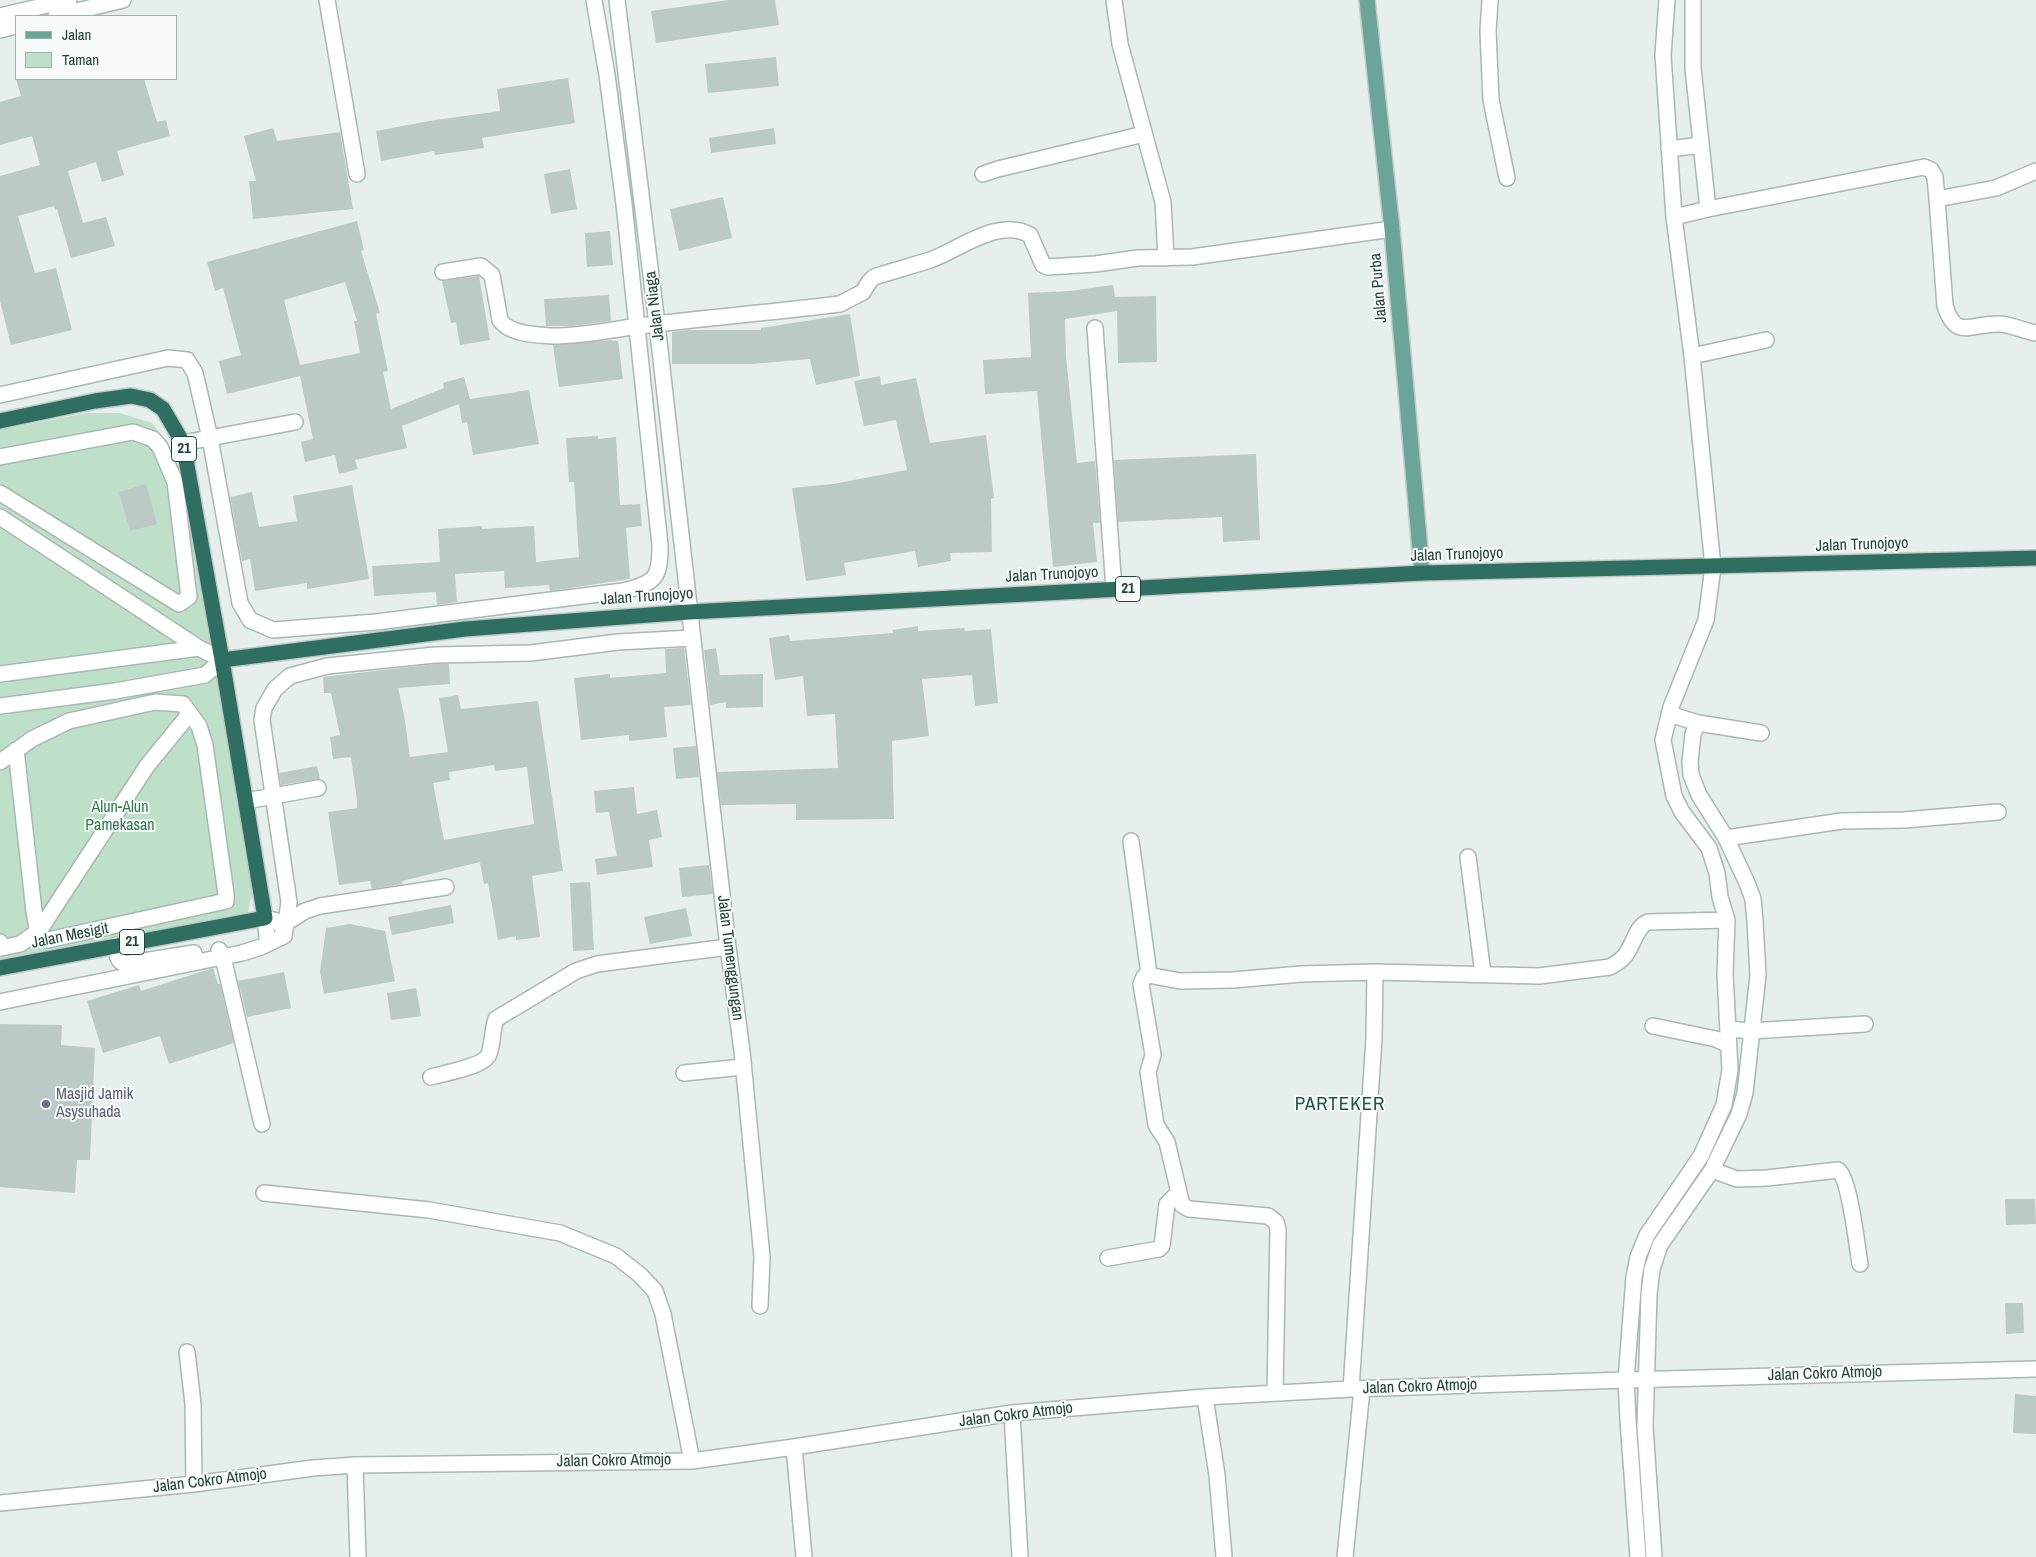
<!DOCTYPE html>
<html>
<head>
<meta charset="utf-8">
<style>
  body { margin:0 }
  #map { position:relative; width:2036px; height:1557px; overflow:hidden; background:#e6efeb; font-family:"Archivo Narrow",sans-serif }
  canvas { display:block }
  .legend { position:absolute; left:15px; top:15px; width:162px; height:65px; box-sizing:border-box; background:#f7fbf9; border:1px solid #a3b1ad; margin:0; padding:6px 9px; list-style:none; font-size:15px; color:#24423a }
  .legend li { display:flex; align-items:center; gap:10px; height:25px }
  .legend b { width:25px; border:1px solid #a3b1ad }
</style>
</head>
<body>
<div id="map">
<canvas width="2036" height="1557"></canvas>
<ul class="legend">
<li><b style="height:6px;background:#6aa596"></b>Jalan</li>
<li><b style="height:14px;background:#bfe0c8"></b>Taman</li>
</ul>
</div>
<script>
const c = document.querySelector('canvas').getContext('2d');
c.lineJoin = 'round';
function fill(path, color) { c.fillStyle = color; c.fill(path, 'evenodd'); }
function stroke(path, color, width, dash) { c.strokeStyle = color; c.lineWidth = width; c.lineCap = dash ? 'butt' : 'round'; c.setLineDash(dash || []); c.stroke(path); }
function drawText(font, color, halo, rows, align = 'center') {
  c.font = font + ' "Archivo Narrow",sans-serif'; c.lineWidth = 4; c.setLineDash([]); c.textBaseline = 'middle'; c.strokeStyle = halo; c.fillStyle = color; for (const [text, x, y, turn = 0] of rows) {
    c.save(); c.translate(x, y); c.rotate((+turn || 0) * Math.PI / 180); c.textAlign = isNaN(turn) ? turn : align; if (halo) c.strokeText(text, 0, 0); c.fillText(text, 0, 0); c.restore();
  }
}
const green = new Path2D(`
  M87 413H120L152 423 164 439 181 472 215 659 253 889 247 916 0 960V430Z`);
const building = new Path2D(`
  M729 0H775L779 25 656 43 651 11Z
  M776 57 779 86 708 93 705 64Z
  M568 78 575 123 482 138 484 148 435 155 434 151 381 161 376 131 429 121 500 111 497 89Z
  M16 79H144L157 122 166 120 170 136 117 151 124 175 102 182 96 162 68 171 83 223 106 217 115 246 71 258 57 209 55 210 54 206 18 216 35 273 56 268 72 330 11 345 0 301V176L40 165 32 136 0 145V102L21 96Z
  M273 128 277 141 340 132 353 209 253 219 249 181H256L244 136Z
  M774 128 776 144 711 153 709 138Z
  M570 169 577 209 551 214 544 174Z
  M723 197 732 238 679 251 670 209Z
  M357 221 364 250 361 251 380 313 376 314 388 371 383 372 391 409 444 388 443 383 464 377 470 399 529 390 539 444 473 455 467 422 462 423 459 404 402 426 407 448 355 460 358 469 339 474 335 455 305 462 301 442 313 439 300 376 227 394 219 361 241 355 223 288 215 291 207 262ZM345 282 357 321H354L360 353 300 365 284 300Z
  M610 231 613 265 587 267 585 233Z
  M479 276 490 340 460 345 456 322 451 323 442 281Z
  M1113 285 1115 297 1156 296 1157 362 1118 363 1117 311 1065 319 1066 357 1077 463 1095 461 1100 523H1093L1097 562 1053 567 1037 391 985 394 983 360 1031 357 1028 293 1070 291Z
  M609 295 611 321 573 326H546L544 299Z
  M850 314 860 376 816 385 810 359 752 364H672V332L688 330H761V328Z
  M612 340V341H618L623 379 559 387 553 345Z
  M880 376 881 385 916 378 930 443 986 435 994 498 991 499 992 552 950 553 951 561 918 567 915 551 844 563 846 575 806 581 792 488 833 484 907 470 896 420 864 426 854 381Z
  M598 436V439L616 437 620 505 640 504 642 526 626 528 630 579 550 591 549 585 505 588 504 571 455 574 457 602 437 605 436 592 374 596 372 566 440 562 438 529 482 526V529L534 526 536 562 579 557 574 482H569L566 438Z
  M1256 454 1260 540 1223 542 1222 517 1118 522 1114 460Z
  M146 484 157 524 130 531 119 492Z
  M352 485 369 579 307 589V583L255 591 250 559 242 561 230 497 252 492 259 527 297 521 293 496Z
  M918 626V631L964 628 965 631 991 629 998 703 975 706 972 675 922 679 929 736 892 741 894 819 796 820V804L721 805 717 772 838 768 835 714 807 716 803 676 775 680 769 638 789 635 790 641 893 633V630Z
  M684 648 691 705 664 707 667 737 629 741V735L581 740 574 678 610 674V678L666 673 665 649Z
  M716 648 720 675 763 674V707L726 708V702L710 705 704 650Z
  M436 664H449L450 684 398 688 404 715 410 757 448 752 439 698 458 695 461 709 538 701 563 871 532 876 540 937 516 940V936L498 940 488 883 484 884 480 862 402 881V884L372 889 370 881 339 885 328 812 357 808V801L351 757 333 759 330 737 340 735 331 693H324L323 677ZM494 765 495 771 527 767 534 824 444 840 433 783 450 780 449 772Z
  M696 746 699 777 676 779 673 748Z
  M317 766 320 779 281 785 279 773Z
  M634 787 637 814 657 810 662 837 649 840 653 867 597 875 595 859 617 856 609 812 596 813 594 791Z
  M709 865 713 894 682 897 679 868Z
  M590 882 594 950 573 951 570 883Z
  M451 905 454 923 392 935 388 917Z
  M686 908 692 936 650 944 644 917Z
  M350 924 385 931 395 981 324 994 320 972 326 928Z
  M213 968 218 984H220L234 1043 169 1064 160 1036 103 1053 87 1001 139 985 141 991Z
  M284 972 291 1008 247 1017 238 981Z
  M416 988 421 1016 391 1020 387 993Z
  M0 1024 62 1025 61 1045 95 1048 90 1160H77L75 1193 0 1187Z
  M2005 1199H2035L2036 1224 2006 1225Z
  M2005 1303H2023L2024 1333 2006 1334Z
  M2015 1394 2036 1396V1434L2013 1433Z`);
const minor = new Path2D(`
  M327 0 357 174
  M617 0 657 324 728 947 742 1051 762 1257 760 1306
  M1114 0 1120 44 1163 202 1166 258
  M1490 0 1488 31 1491 100 1507 178
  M0 16 69 0
  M56 16 123 0
  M0 30 16 26
  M1669 149 1701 145
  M983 174 998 169 1144 134
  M1937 199 1945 306C1956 340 1970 324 1998 324 2011 324 2023 331 2036 333
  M1708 209 1924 167 1931 170 1935 177 1937 199 1996 188 2036 171
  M1674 217 1708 209 1693 68V0
  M443 272 481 266 492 275 500 320C509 334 536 335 552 336 582 336 610 330 639 326 706 318 773 312 840 304L863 292 869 282 874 277C893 271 911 266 930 260 959 250 998 217 1030 235L1043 265 1048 267 1095 264 1138 258 1192 257 1392 229
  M1095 328 1114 589
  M1692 356 1766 340
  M0 395 168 358 187 360 195 373 210 438 240 603 250 620 273 630 376 622 623 591C656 583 660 578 660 545L624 204 607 75 594 0
  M183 443 295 422
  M0 457 133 432 153 439 160 447 175 482 189 597 179 604 0 493
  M0 517 199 648
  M0 674 199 648 222 660 205 675 115 691 0 706
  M1669 714 1698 723
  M0 762 32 739 69 721 155 702 183 704 199 726 205 745 226 894V901L48 940 42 937 37 928 34 911 16 750
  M246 801 318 788
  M1726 838 1842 821 1904 820 1998 812
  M1131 841 1148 967V975
  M1468 857 1483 974
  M281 926 305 911 320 906 446 887
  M267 937 265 918 285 923
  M0 942 1 948 20 944 39 931 147 766 190 713
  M116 945C117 953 116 961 125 964L194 953
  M219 950 223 957 262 1124
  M0 1002 242 953 261 947 284 936 289 902 262 720 264 708 275 689 290 676 327 666 435 655 531 653 618 642 692 638
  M1653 1026 1716 1039 1728 1045
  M1728 1029 1751 1031 1865 1024
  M684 1073 743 1067
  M431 1077C444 1073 484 1067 489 1054 493 1043 492 1030 496 1019L576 971 597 964 728 947
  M1712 1170 1737 1179 1767 1178 1838 1170C1850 1179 1857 1247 1860 1264
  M264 1193 429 1210 560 1233 616 1256 640 1275 655 1291 663 1314 692 1461
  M1108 1258 1159 1249 1162 1246 1167 1204 1178 1193
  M187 1352 193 1404 194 1484
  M1351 1389 1374 1038 1375 972
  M1275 1393 1278 1229 1276 1222 1268 1216 1189 1209 1182 1205 1167 1142 1156 1125 1148 1072 1153 1055 1141 984 1144 977 1148 975 1180 981 1233 980 1301 974 1375 972 1539 976 1610 967C1617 963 1624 959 1628 951 1634 942 1637 926 1648 922L1727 920
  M1205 1397 1217 1475 1224 1557
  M1012 1413 1020 1557
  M794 1447 804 1557
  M355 1465 358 1557
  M0 1503 194 1484 313 1468 355 1465 692 1461 794 1447 1012 1413 1205 1397 1351 1389 1626 1380 2036 1369
  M1345 1557 1362 1389
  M1638 1557 1628 1420 1626 1380 1634 1277 1638 1257 1647 1235 1701 1156 1724 1105 1730 1070 1725 974 1727 920 1720 897 1717 873 1709 848 1682 812 1674 796 1663 740 1671 707 1706 620 1713 567 1692 356 1674 217 1663 55 1667 0
  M1654 1557 1645 1427 1649 1294 1652 1269 1660 1245 1712 1170 1739 1114 1745 1093 1758 975 1755 921 1753 899 1747 883 1726 838 1699 795 1691 775 1690 762 1693 734 1698 723 1761 733`);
const major = new Path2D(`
  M1367 0 1392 229 1422 573`);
const highway = new Path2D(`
  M0 421 95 401 131 396 150 400 163 409 183 443 222 660 265 918 0 968
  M222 660 465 629 689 612 1422 573 2036 558`);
const markers = [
  [46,1104,5,"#6b7280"]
];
const shields = [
  [184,449,25],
  [1128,589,25],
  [132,942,25]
];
const shieldNames = [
  ["21",184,449],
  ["21",1128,589],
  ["21",132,942]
];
const streetNames = [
  ["Jalan Purba",1379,288,-95],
  ["Jalan Niaga",655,306,-97],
  ["Jalan Trunojoyo",1862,545,-2],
  ["Jalan Trunojoyo",1457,555,-2],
  ["Jalan Trunojoyo",1052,575,-3],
  ["Jalan Trunojoyo",647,597,-4],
  ["Jalan Mesigit",70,936,-11],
  ["Jalan Tumenggungan",730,958,83],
  ["Jalan Cokro Atmojo",1825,1374,-2],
  ["Jalan Cokro Atmojo",1420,1387,-2],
  ["Jalan Cokro Atmojo",1016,1415,-7],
  ["Jalan Cokro Atmojo",614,1461,-1],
  ["Jalan Cokro Atmojo",210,1481,-7]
];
const parkNames = [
  ["Alun-Alun",120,808],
  ["Pamekasan",120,826]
];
const worshipNames = [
  ["Masjid Jamik",56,1095],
  ["Asysuhada",56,1113]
];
const quarterNames = [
  ["PARTEKER",1340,1105]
];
fill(green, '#bfe0c8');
fill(building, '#bbcac4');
stroke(minor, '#a8b8b2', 18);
stroke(major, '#c2cac8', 18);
stroke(highway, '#c2cac8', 18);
stroke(minor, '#fff', 15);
stroke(major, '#6aa596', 15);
stroke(highway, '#2f6f62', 15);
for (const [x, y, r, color] of markers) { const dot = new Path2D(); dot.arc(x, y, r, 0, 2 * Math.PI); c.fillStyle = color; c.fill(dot); stroke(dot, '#f7fbf9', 2); }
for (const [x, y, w] of shields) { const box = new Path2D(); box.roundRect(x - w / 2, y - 12.5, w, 25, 4); c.fillStyle = '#f7fbf9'; c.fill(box); stroke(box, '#24423a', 1); }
drawText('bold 15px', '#24423a', null, shieldNames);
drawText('16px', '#24423a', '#f7fbf9', streetNames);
drawText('16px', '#2d7a4b', '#f7fbf9', parkNames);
drawText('16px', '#5b616d', '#f7fbf9', worshipNames, 'left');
c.letterSpacing = '1px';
drawText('19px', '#1f5548', '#f7fbf9', quarterNames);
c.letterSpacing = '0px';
</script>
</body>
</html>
